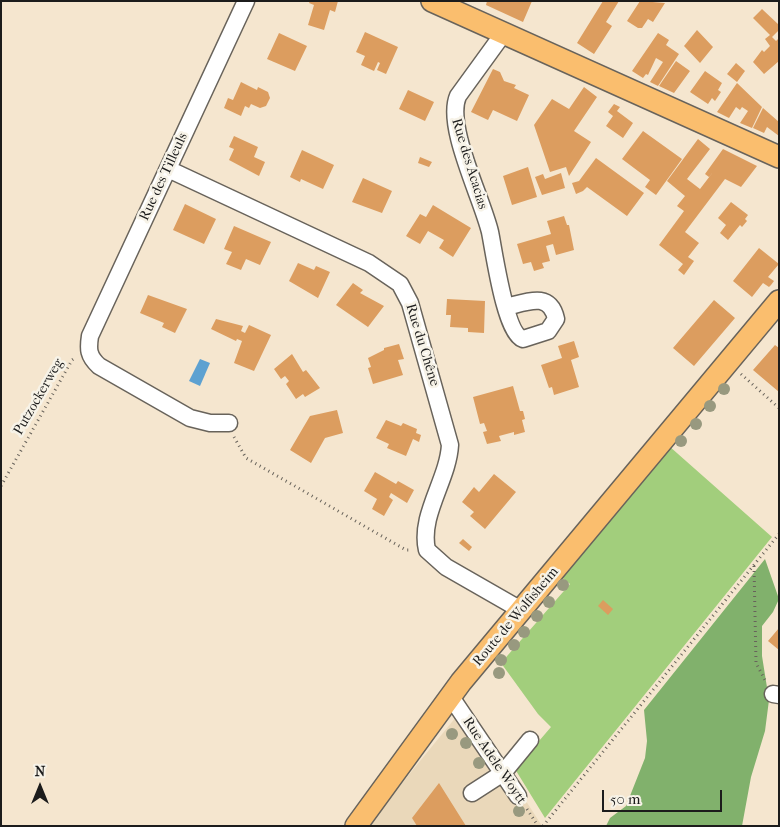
<!DOCTYPE html>
<html>
<head>
<meta charset="utf-8">
<style>
  body { margin:0 }
  #map { position:relative; width:780px; height:827px; overflow:hidden; background:#f5e6cf; font-family:"IM FELL French Canon",serif }
  canvas { display:block }
  .frame { position:absolute; inset:0; border:2px solid #1c1c1c; pointer-events:none }
  .north { position:absolute; left:15px; top:762px; width:50px; height:50px; -webkit-text-stroke:4px #f7f3e8; paint-order:stroke; rotate:0deg; font-size:14px; font-weight:700; line-height:20px; text-align:center; color:#1c1c1c }
  .north::after { content:''; display:block; margin:auto; width:18px; height:22px; background:#1c1c1c; clip-path:polygon(50% 0,100% 100%,50% 72%,0 100%) }
  .scale { position:absolute; left:602px; top:790px; width:120px; height:22px; box-sizing:border-box; border:2px solid #1c1c1c; border-top:0; padding-left:6px; font-size:15px; line-height:18px; white-space:nowrap; color:#1c1c1c; -webkit-text-stroke:4px #f7f3e8; paint-order:stroke }
</style>
</head>
<body>
<div id="map">
<canvas width="780" height="827"></canvas>
<div class="frame"></div>
<div class="north">N</div>
<div class="scale">50 m</div>
</div>
<script>
const c = document.querySelector('canvas').getContext('2d');
c.lineJoin = 'round';
function fill(path, color) { c.fillStyle = color; c.fill(path, 'evenodd'); }
function stroke(path, color, width, dash) { c.strokeStyle = color; c.lineWidth = width; c.lineCap = dash ? 'butt' : 'round'; c.setLineDash(dash || []); c.stroke(path); }
function drawText(font, color, halo, rows, align = 'center') {
  c.font = font + ' "IM FELL French Canon",serif'; c.lineWidth = 5; c.setLineDash([]); c.textBaseline = 'middle'; c.strokeStyle = halo; c.fillStyle = color; for (const [text, x, y, turn = 0] of rows) {
    c.save(); c.translate(x, y); c.rotate((+turn || 0) * Math.PI / 180); c.textAlign = isNaN(turn) ? turn : align; if (halo) c.strokeText(text, 0, 0); c.fillText(text, 0, 0); c.restore();
  }
}
const built = new Path2D(`
  M465 706 542 826H367Z`);
const green = new Path2D(`
  M669 446 772 537 545 818 515 769 551 727 538 714 501 663 570 584 560 576Z`);
const forest = new Path2D(`
  M765 559 779 599 773 612 762 626V656L769 700 765 731 751 777 742 826H606L610 818 626 806 645 758 647 741 644 710Z`);
const water = new Path2D(`
  M200 359 210 363 200 386 189 381Z`);
const building = new Path2D(`
  M310 1H338L335 12 330 10 324 30 308 25 314 5 309 3Z
  M487 1H532L523 22 486 5Z
  M603 1H619L606 22 612 26 594 54 577 43Z
  M640 1 665 3 653 22 648 19 642 28H638L627 21Z
  M762 9 779 25V30L772 37 776 41 779 38V61L764 74 753 62 762 50 764 52 770 46 765 39 770 35 753 18Z
  M697 30 713 47 700 63 684 46Z
  M365 32 398 47 386 74 377 70 380 63 378 62 374 71 361 65 365 56 356 52Z
  M279 33 307 46 295 71 267 59Z
  M658 33 669 40 666 45 679 54 658 86 650 82 663 62 656 58 648 75 646 74 643 78 632 71Z
  M676 61 690 71 674 93 659 86Z
  M736 63 745 71 737 82 727 74Z
  M493 69 500 72 504 81 516 85 514 88 529 95 517 121 493 110 488 120 471 112Z
  M705 71 722 83 718 90 721 92 715 101 712 98 708 104 690 92Z
  M241 82 257 90 258 87 268 92 270 98 266 106 260 108 251 104 249 108 245 106 241 116 224 108 228 98 233 100Z
  M737 83 762 107 752 128 740 123 748 111 742 107 740 110 736 107 729 118 717 112Z
  M584 87 597 97 574 131 591 142 569 176 566 167 550 172 534 125 552 99 569 109Z
  M408 90 434 102 425 121 399 109Z
  M614 104 620 107 617 111 633 123 623 138 606 126 613 116 608 112Z
  M763 108 779 122V136L767 127 764 133 753 128Z
  M643 131 682 159 656 195 645 187 650 180 622 159Z
  M234 136 258 147 254 157 265 162 259 176 229 160 234 149 229 147Z
  M698 139 710 149 687 179 700 189 713 172 709 177 705 174 723 149 757 166 741 187 725 179 685 232 699 243 688 257 694 261 684 275 678 270 683 264 659 245 684 211 677 206 685 196 667 181Z
  M302 150 334 165 323 189 301 179 300 182 290 177Z
  M420 157 432 162 429 167 418 163Z
  M596 158 644 193 627 216 587 187 583 191 576 194 572 183 579 181Z
  M528 167 537 197 512 205 503 176Z
  M561 173 565 188 542 195 535 177 543 174 545 179Z
  M363 178 392 191 382 213 352 202Z
  M731 202 748 215 745 219 747 221 742 227 740 225 728 240 720 233 726 225 718 218Z
  M185 204 216 219 204 244 173 230Z
  M433 205 471 228 453 257 439 248 444 240 428 231 420 244 406 236 420 214 426 217Z
  M564 216 567 225H569L574 250 556 255 553 244 546 246 550 261 542 263 544 268 534 271 531 262 523 264 517 244 551 234 547 221Z
  M234 226 271 242 260 265 246 259 241 270 226 264 232 252 224 249Z
  M759 248 779 264 768 277 774 281 771 285 769 287 763 283 752 297 733 281Z
  M298 263 314 270 316 266 330 272 318 298 289 281Z
  M353 283 363 290 360 293 384 306 368 327 336 305Z
  M148 295 187 309 175 333 162 327 164 323 140 313Z
  M447 299 485 301 484 333 468 332V328L450 327 451 315H446Z
  M714 300 735 318 694 366 673 348Z
  M216 319 243 326 241 331 245 333 249 325 271 335 254 371 234 363 242 341 237 339 236 341 211 329Z
  M574 341 579 357 571 360 579 387 554 395 552 387 549 388 541 365 562 358 558 346Z
  M399 344 404 359 398 360 403 375 373 384 368 368 371 367 368 358 384 350V348Z
  M775 345 779 348V392L753 370Z
  M292 354 303 372 306 370 320 388 305 397 303 394 296 399 286 384 289 381 285 376 281 379 274 369Z
  M513 386 520 411H523L525 419 522 420 525 432 514 435V432L499 436 501 441 487 444 483 432 487 431 484 423 480 424 473 397Z
  M337 410 343 433 325 438 311 463 290 450 310 416Z
  M386 420 401 426 403 423 417 429 416 433 421 435 419 442 413 439 406 456 387 448 389 444 376 438Z
  M375 472 396 484 398 481 414 490 407 503 391 493 389 497 393 500 384 516 372 509 377 499 364 491Z
  M494 474 516 492 485 529 470 516 474 512 462 502 474 487 479 492Z
  M463 539 472 547 469 551 459 543Z
  M603 600 613 609 608 615 598 606Z
  M779 628V650L768 641Z
  M439 783 466 826H417L412 818Z`);
const path = new Path2D(`
  M741 374 779 408
  M234 437 246 458 406 550H411
  M1 486 72 360 76 357
  M754 566 756 663 765 680
  M527 809 538 826
  M543 826 779 534`);
const minor = new Path2D(`
  M503 34 458 96C445 126 482 198 490 232 494 251 505 333 523 339L548 331 556 319C550 291 527 302 506 307
  M168 169 369 263 400 284 410 303 450 445C448 480 419 515 427 550L446 567 521 610
  M229 423H210L190 418 99 366C88 356 88 349 90 336L246 1
  M773 694 779 695
  M451 697 518 796
  M472 793 503 773 530 740`);
const major = new Path2D(`
  M432 1 779 157
  M356 826 461 682 779 301`);
const trees = [
  [724,389],
  [710,406],
  [696,424],
  [681,441],
  [563,585],
  [549,602],
  [537,616],
  [524,632],
  [514,645],
  [501,660],
  [499,673],
  [452,734],
  [466,743],
  [479,763],
  [519,811]
];
const streetNames = [
  ["Rue des Acacias",469,164,73],
  ["Rue des Tilleuls",164,177,-65],
  ["Rue du Chêne",422,345,73],
  ["Putzockerweg",39,397,-60],
  ["Route de Wolfisheim",516,617,-50],
  ["Rue Adele Woytt",494,761,56]
];
fill(built, '#ead8ba');
fill(green, '#a2ce7c');
fill(forest, '#81b16c');
fill(water, '#5da1d1');
fill(building, '#dc9d5f');
stroke(minor, '#68635b', 19);
stroke(major, '#68635b', 24);
stroke(path, '#68635b', 3, [1, 4]);
stroke(minor, '#fff', 16);
stroke(major, '#fabe6e', 21);
c.fillStyle = '#98997f';
for (const [x, y] of trees) { c.beginPath(); c.arc(x, y, 6, 0, 2 * Math.PI); c.fill(); }
drawText('14px', '#1c1c1c', '#f7f3e8', streetNames);
</script>
</body>
</html>
